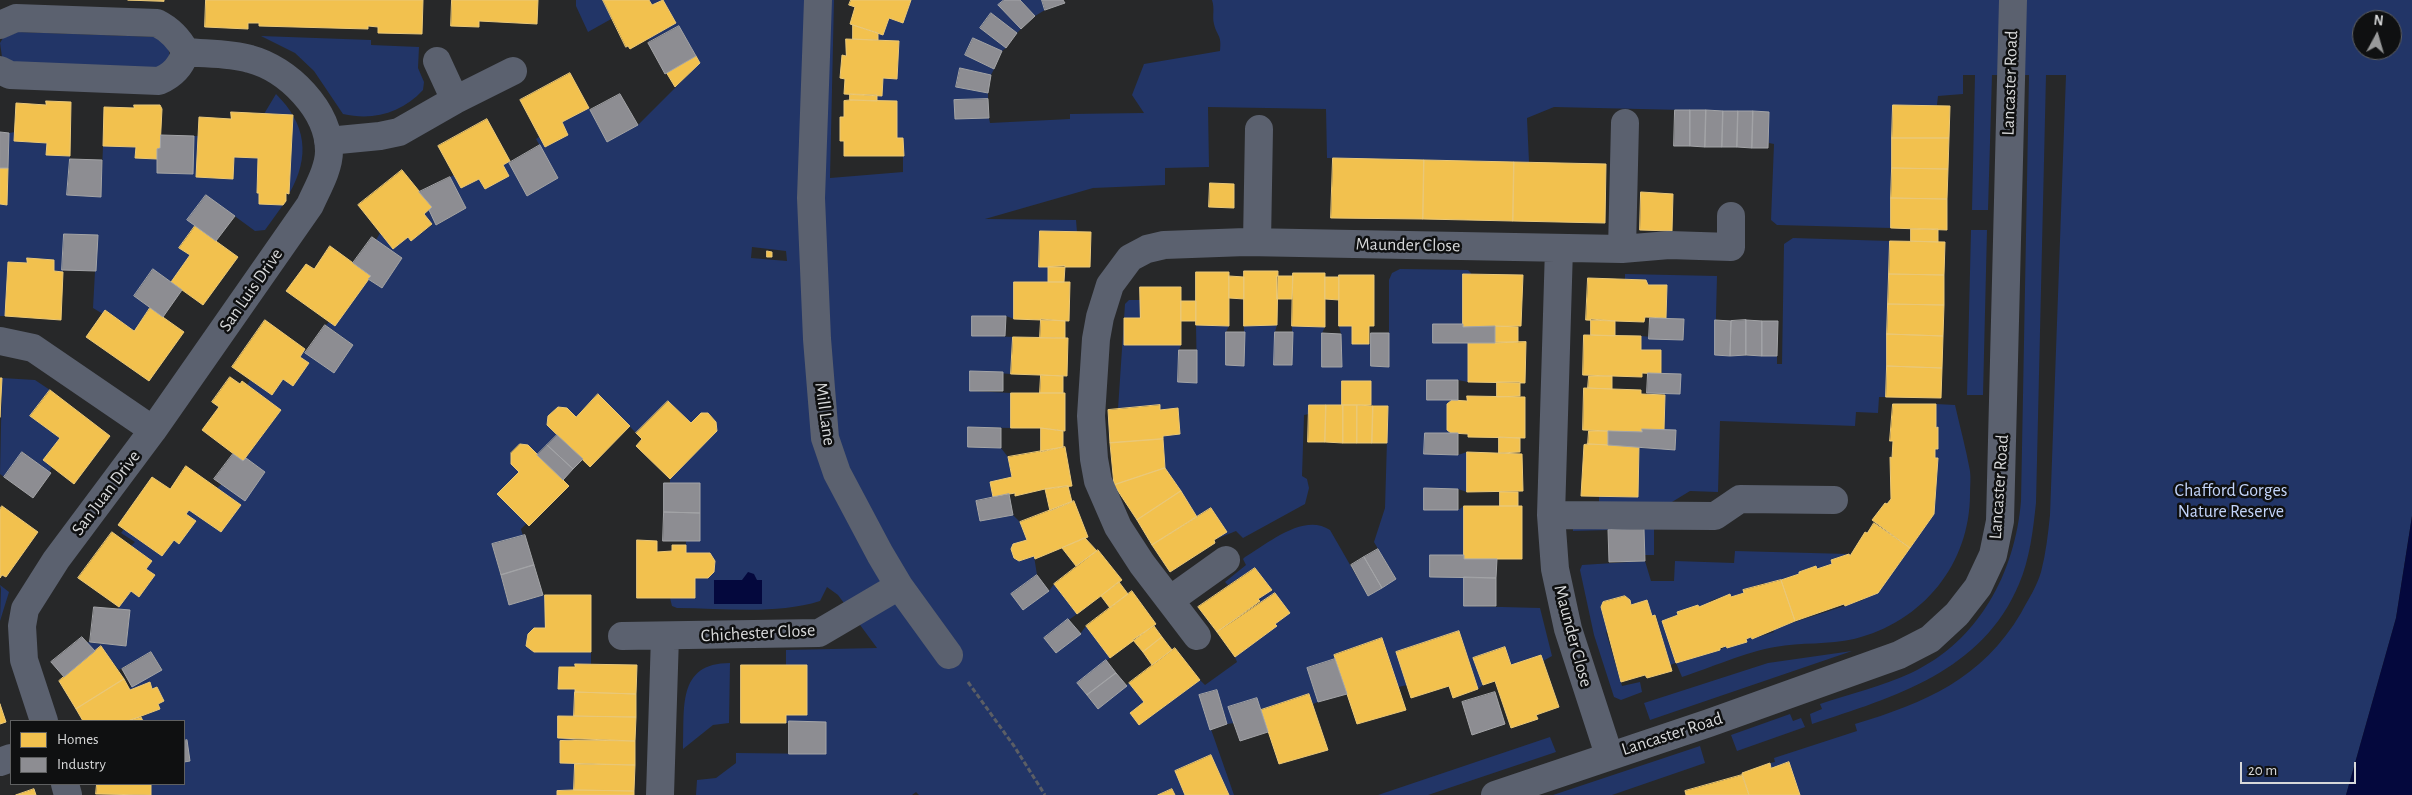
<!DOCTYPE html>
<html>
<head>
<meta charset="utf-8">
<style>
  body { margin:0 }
  #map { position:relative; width:2412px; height:795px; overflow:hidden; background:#272829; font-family:"Alegreya Sans",sans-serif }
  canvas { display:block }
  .legend { position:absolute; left:10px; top:720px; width:175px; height:65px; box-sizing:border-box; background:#0f1011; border:1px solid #5f6061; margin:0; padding:6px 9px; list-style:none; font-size:15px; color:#d7d8d9 }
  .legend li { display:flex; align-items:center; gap:10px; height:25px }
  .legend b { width:25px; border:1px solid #5f6061 }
  .north { position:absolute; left:2352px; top:10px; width:50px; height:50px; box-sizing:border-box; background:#0f1011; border:1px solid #5f6061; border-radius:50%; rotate:6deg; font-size:14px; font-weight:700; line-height:20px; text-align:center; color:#d7d8d9 }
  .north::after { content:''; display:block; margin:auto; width:18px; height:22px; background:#999a9b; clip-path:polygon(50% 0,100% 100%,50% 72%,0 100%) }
  .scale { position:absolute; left:2240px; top:762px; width:116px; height:22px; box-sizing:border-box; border:2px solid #d7d8d9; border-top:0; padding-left:6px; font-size:15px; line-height:18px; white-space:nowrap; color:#d7d8d9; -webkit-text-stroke:4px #0f1011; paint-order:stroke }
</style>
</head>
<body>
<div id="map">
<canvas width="2412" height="795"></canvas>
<ul class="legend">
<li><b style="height:14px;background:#f2c14e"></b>Homes</li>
<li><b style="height:14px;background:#8d8d92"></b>Industry</li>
</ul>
<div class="north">N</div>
<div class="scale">20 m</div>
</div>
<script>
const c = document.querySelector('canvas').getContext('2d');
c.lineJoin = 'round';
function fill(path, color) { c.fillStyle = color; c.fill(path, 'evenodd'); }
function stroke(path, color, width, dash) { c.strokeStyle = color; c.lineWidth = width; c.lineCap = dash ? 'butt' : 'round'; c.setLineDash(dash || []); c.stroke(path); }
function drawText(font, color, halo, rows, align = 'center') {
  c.font = font + ' "Alegreya Sans",sans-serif'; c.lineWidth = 5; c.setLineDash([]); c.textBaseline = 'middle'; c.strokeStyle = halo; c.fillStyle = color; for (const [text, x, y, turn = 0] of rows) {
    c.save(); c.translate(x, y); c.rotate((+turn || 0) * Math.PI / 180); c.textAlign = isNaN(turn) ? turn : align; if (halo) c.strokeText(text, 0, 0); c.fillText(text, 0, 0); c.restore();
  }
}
const green = new Path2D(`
  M576 0H603L613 18 588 32 576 6Z
  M649 0H834L830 178 903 172V138H897V101H877V95H882L883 78H897L899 41 878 40V33L883 35 889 18 903 23 911 0H1004L999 6 1021 29 1017 33 991 13 980 28 1006 48 1002 51 973 38 965 55 994 69 991 75 960 68 956 86 988 93V99L954 100 955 119 989 118 990 123 1070 119V114L1144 113 1132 95 1144 64 1220 51C1222 34 1217 37 1214 24 1212 16 1215 9 1212 0H2412V516L2396 618 2346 795H1800L1771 768 1770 763 1775 762 1774 758 1857 731 1855 724C1925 703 1982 679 2021 613 2028 600 2037 586 2041 572 2046 553 2048 534 2050 515L2066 75H2046L2036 503C2033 530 2030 558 2019 584 1982 672 1894 697 1812 724L1810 714 1822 709 1820 704C1850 694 1882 686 1911 673 1979 641 2015 573 2021 501L2029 75H1992L1988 210H1972L1975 75H1963V94L1938 96 1937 105H1893L1891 228 1777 225 1771 220 1774 144 1769 143V112L1554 107 1527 118 1529 162 1327 158 1326 109 1208 107 1209 167 1165 168V185L1093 188 985 219 1076 220 1077 232 1040 231 1048 267V282H1014V319L1006 316H972V335L1013 337 1011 374 970 371 971 391 1011 393V428L968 427V447L1001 448 1008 457 1012 477 991 482 993 497 976 501 980 521 1013 515 1020 522 1027 540 1014 558 1019 561 1034 556 1037 575 1011 594 1023 610 1049 591 1054 584 1077 614 1044 638 1056 653 1080 634 1086 626 1110 658 1078 684 1098 709 1129 683 1144 702 1130 713 1139 725 1200 680 1205 685 1237 662 1235 657 1276 626 1258 599 1271 590 1255 568 1228 585 1225 582 1246 565 1243 559 1245 557C1267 544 1304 512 1330 530L1368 596 1396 579 1374 542 1385 508 1388 406 1371 405V382L1342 381V405H1309V414L1304 415 1302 476 1307 479 1309 488 1305 504 1243 538 1236 531 1214 540 1226 532 1211 508 1197 518 1165 468 1163 436 1180 434 1178 408 1160 410 1159 405 1118 409 1125 304 1129 300H1140V318H1124V345H1181L1179 350 1178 382H1197L1196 325 1229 326 1226 332V365H1244V326L1277 325 1275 332V365H1292V326L1325 327 1322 333 1342 366 1341 334 1339 326H1352V344H1371V366L1389 367V280L1392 273 1400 269 1468 270 1471 273 1463 324H1433L1468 343V382L1458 380H1427V400H1452L1447 404V430L1451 433H1425V454L1458 455 1467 452V492L1458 489 1424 488 1458 510 1464 506V555L1430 577H1464V606L1540 608 1552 656 1543 661 1540 655 1511 665 1505 648 1474 659 1483 685 1478 689 1459 632 1407 685 1398 687 1382 638 1334 654 1335 659 1307 668 1318 702 1313 704 1309 694 1261 710 1257 698 1229 707 1234 723 1227 724 1217 690 1199 695 1234 795H1229L1211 755 1175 771 1185 795H1175L1172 789 1158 795H919L916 792 912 795H696L697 780 716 778 736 763V753L826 754V722L786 723V715H807V666L786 665V650L877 648 838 595 827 587 820 601C776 615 723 608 677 608L672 606 670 598H695V578L686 553V541H700V483H670V479L717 431 716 422 708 413H701L691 423 668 401 636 433 598 394 576 417 567 408 558 407 548 416 547 424 557 435 537 455 520 444 511 452V464L519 472 497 494 527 523 521 529 523 536 492 544 509 605 545 595V628H534L528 634 526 646 534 652H591V664L559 667 558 688 575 689V741H560V763H575V791H557V795H151V784H184V762L189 761 186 740 184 741V721H143L141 717 160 709 158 704 163 701 157 687 152 689 150 682 130 690 129 688 162 669 151 652 119 670 103 650 95 651 86 642 126 646 130 611 118 609 119 607 131 591 139 597 155 575 146 569 152 561 131 546 135 542 121 533 124 529 162 556 174 540 180 543 195 521 186 514 189 510 222 484 245 500 265 472 246 458 281 410 247 385 250 380 272 395 283 379 293 385 309 363 300 357 304 350 334 373 353 345 326 325 329 322 334 325 368 279 382 288 402 258 376 240 380 233 393 249 408 237 411 241 432 225 424 214 429 210 437 225 466 208 450 177 454 175 479 179 485 189 503 165 510 161 509 163 527 196 558 178 536 139 539 137 545 147 568 135 562 122 589 108 607 142 638 125 700 63 679 26 649 41 648 39 676 23 663 0 652 5ZM2362 20H2392V50H2362ZM752 247 786 251 787 261 751 258Z
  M1020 0H1042L1045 10 1035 16Z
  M18 32 156 37C161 38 162 40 165 44 175 57 166 62 156 70L15 64 2 57 0 43 3 38Z
  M261 36 371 40V45L419 47 418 68 424 82 423 90C402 113 373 121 343 114L314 71 295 53Z
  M276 94C306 124 311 156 289 194L293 115 264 114Z
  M15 132 14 141 47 143V155L70 156 68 195 101 196 103 146 136 147 135 158 157 159V173L193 174 194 136H198L196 177 232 179 234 157 258 158 257 192 259 193V204L283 205 265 230 255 231 206 195 188 220 195 226 179 248 190 255 171 282 153 269 134 296 150 308 134 331 106 310 103 314 93 308 97 235 64 234 63 272 54 271V260L27 258V263L8 262 5 316H0V204L7 205 9 133Z
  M1971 230H1987L1983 395H1967Z
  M1793 238 1890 241 1886 397H1879L1878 413 1856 412 1855 426 1720 421 1718 492 1690 491 1667 505 1599 502V496L1638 497 1639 448 1675 449 1676 430H1664C1665 403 1661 377 1661 350H1641V336L1683 340 1684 319 1666 318 1667 285H1648L1646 280 1625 279V274L1717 276 1715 355 1777 356V364H1782L1784 244Z
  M2 378 35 380 50 390 30 416 60 438 43 460 52 468 49 472 23 452 4 477 0 474Z
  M1936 404 1955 405C1960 427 1966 449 1970 471 1971 478 1970 487 1970 494 1970 564 1923 622 1854 639 1829 645 1801 642 1775 647 1746 652 1710 668 1682 677L1676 663 1670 665 1656 615 1652 616 1647 600 1631 605 1630 600 1625 596 1603 602 1601 607 1608 631 1606 632 1622 686 1640 682 1642 692 1621 700 1614 697 1594 635 1580 570 1582 565 1645 561 1651 581H1674L1675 561 1734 563 1735 551 1849 554 1831 560 1832 564 1817 569 1815 566 1799 572V574L1766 585 1764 583 1743 590 1744 593 1731 597 1730 594 1710 601V604L1699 607 1698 605 1677 612 1678 615 1662 621 1676 663 1720 650 1726 646 1727 648 1747 642 1746 639 1751 637 1752 639 1774 632 1773 629 1863 600 1899 564 1934 514 1938 458H1935V449H1938V428H1936Z
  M1573 525 1654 526V555H1645L1644 529 1573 531Z
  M0 585 9 592 0 621 1 589Z
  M1852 651 1650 720 1644 703 1768 663Z
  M730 663 729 723 713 725 683 749C685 709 676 663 730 663Z
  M1790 714 1793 721 1801 718 1805 727 1737 751 1731 735Z
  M1550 737 1556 752 1428 795H1378Z
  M1700 746 1705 763 1612 795H1553Z`);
const water = new Path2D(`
  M2412 516V795H2346L2396 618Z
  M748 572 754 574 757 580H762V604H714V580H742Z`);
const homes = new Path2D(`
  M128 0H164V1Z
  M206 0H423L422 34 378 33V27L368 26V29L259 26V23H248V29L205 27Z
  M452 0H538L537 24 479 21V27L451 26Z
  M603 0H649L652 5 663 0 676 23 630 49 628 46 626 47Z
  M851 0H911L903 23 889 18 883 35 850 24 855 7 849 5Z
  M853 25 878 33V40L853 39Z
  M846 39 899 41 897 79 883 78 882 96 844 94 845 79 840 78 842 55 846 56Z
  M696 56 700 63 675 87 666 72Z
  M570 73 589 108 562 122 568 135 545 147 520 100Z
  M850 94 877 95V101L850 100Z
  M850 100 897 101V138H903L904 156H844V141H840V117H844V101Z
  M46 101 71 102 70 156 46 155 47 143 14 141 16 103 46 105Z
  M134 105H160L162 109 160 148 157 149V159L135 158 136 147 103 146 104 107 134 108Z
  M1893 105 1950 106 1949 138H1892Z
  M231 112 293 115 289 194 286 193V201L283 205 259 204V193H257L258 158 234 157 233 179 196 177 199 117 231 119Z
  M487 119 510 161 503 165 509 176 485 189 479 179 461 188 438 146Z
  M1892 138H1949L1948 169 1892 168Z
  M1333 158 1424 160 1423 219 1331 218Z
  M1424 160 1514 162 1513 221 1423 219Z
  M1514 162 1606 164 1605 223 1513 221Z
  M0 168H8L7 205 0 204Z
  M1892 168 1948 169 1947 199 1891 198Z
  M402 170 432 207 424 214 432 224 411 241 408 237 393 249 358 205Z
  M1210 183 1234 184V208L1209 207Z
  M1641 192 1673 194 1672 231 1640 230Z
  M1891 198 1947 199V230L1891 228Z
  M195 226 238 257 203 305 171 282 190 255 179 248Z
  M1911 229H1938V242L1911 241Z
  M1040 231 1091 232 1090 267H1039Z
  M1890 241 1945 242 1944 275 1889 274Z
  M330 246 371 276 335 326 286 291 306 264 314 269Z
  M767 251 772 252V257H767Z
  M27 258 54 260V271L63 272 61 320 5 316 8 262 27 263Z
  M1065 266 1064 282H1048V267Z
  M1244 271H1278L1277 325 1244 326Z
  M1196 272H1229V326L1196 325Z
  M1293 273H1325V327L1292 326Z
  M1463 274 1523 275 1521 326 1463 327Z
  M1889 274 1944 275V305L1888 304Z
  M1339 275H1374V326H1369V344H1352V326H1339Z
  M1229 276 1244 277V299L1229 298Z
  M1277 276H1293L1292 299H1277Z
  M1325 277H1339V300L1325 299Z
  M1588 278 1646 280 1648 285H1667L1666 318 1645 317 1644 322 1586 320Z
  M1014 282H1070L1069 321 1014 319Z
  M1140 287H1181V345H1124V318H1140Z
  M1181 301H1196V321H1181Z
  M1888 304 1944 305 1943 336 1887 334Z
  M150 308 184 332 149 381 86 337 105 310 134 331Z
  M1041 319 1065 321V338H1040Z
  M1591 319 1615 321V336L1591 335Z
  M265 320 305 349 300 357 309 363 293 386 283 379 272 395 232 367Z
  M1495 326 1518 327V342L1495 343Z
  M1887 334 1943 336 1942 368 1887 366Z
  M1584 335 1641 336V350H1661V374L1642 373V377L1583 375Z
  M1013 337 1068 338 1067 376 1011 374Z
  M1526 342 1525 383 1468 382V343Z
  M1887 366 1942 368 1941 398 1886 397Z
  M1041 375 1063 376V393H1040Z
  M1589 376H1612V389L1588 388Z
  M230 377 240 384 242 381 281 410 243 461 202 430 219 407 212 402Z
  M0 378H2L0 417Z
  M1342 381H1371V405H1342Z
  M1497 382H1520V396L1497 397Z
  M1584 388 1641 390V394L1665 395 1664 430 1642 429V432L1583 430Z
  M50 390 110 436 74 484 43 460 60 438 30 416Z
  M1011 393H1065V431L1041 428H1011Z
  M598 394 630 426 590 467 547 425 548 416 558 407 567 408 576 417Z
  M1467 396 1525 397V438L1468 437V434L1451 433 1447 430V404L1452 400 1467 401Z
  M668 401 691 423 701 413H708L716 422 717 431 670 479 636 446 642 439 636 433Z
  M1893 404H1936V428L1938 427V449H1935V458H1938L1934 514 1910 548 1872 520 1885 503 1887 504 1891 499 1890 457 1892 458 1893 441H1890Z
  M1160 405V410L1178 408 1180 434 1163 436V439L1110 443 1108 410Z
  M1309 405H1326L1325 442H1308Z
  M1326 405H1343V443L1325 442Z
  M1343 405H1357V443H1343Z
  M1357 405 1373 406 1372 443H1357Z
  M1373 406H1388L1387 443H1372Z
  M1041 428 1063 431V447L1041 452Z
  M1589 431H1608V445L1588 444Z
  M1499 437 1520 438V452L1499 453Z
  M1163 439 1165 468 1114 485 1110 443Z
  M520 444 528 445 569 486 529 526 497 494 519 472 511 464V453Z
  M1588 444 1639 446 1638 497 1581 496 1584 445Z
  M1065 447 1072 486 1045 489 1015 496V493L993 497 990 482 1012 477 1008 457Z
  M1467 452 1522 454 1523 491 1467 492Z
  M186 466 241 505 221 532 189 510 186 514 196 521 179 544 174 540 162 556 118 525 152 477 170 489Z
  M1165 468 1181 491 1137 520 1114 485Z
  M1068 486 1072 502 1050 511 1045 489Z
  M1181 491 1197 517 1152 545 1137 520Z
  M1500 492H1518V506H1500Z
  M1074 501 1088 537 1035 559 1034 556 1019 561 1014 558 1011 549 1013 544 1027 540 1020 522Z
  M2 506 38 532 6 577 2 575 0 578V509Z
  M1464 506H1522V559H1464Z
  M1211 508 1227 532 1214 540 1215 543 1170 572 1152 545Z
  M1874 523 1910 548 1878 593 1845 606 1844 604 1795 621 1781 580 1799 574V572L1816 566 1817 569 1832 564 1831 560 1849 554 1850 556 1865 532 1867 533Z
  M112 532 152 561 146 569 155 575 139 597 131 591 119 607 78 578Z
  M1085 538 1097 551 1076 566 1062 548Z
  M637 540 657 541V552L672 551V545H686V553H710L715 561 714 572 708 578H695V598H637Z
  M1098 550 1122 580 1077 614 1054 584Z
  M1255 568 1272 590 1258 599 1260 601 1217 632 1198 607Z
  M1781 580 1795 621 1752 639 1751 637 1746 639 1747 642 1727 648 1726 646 1720 648V650L1676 663 1662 621 1678 615 1677 612 1698 605 1699 607 1730 594 1731 597 1744 593 1743 590Z
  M1119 582 1128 594 1110 608 1101 596Z
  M1132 591 1156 624 1110 658 1086 626Z
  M1275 593 1290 613 1275 624 1277 626 1235 657 1217 632Z
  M545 595H591V652H534L526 646 528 634 534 628H545Z
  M1625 596 1630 600 1631 605 1647 600 1652 616 1655 615 1672 671 1647 678 1645 675 1621 682 1601 607 1603 602Z
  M1154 626 1162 637 1143 652 1133 640Z
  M1459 631 1478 689 1453 698 1449 686 1411 698 1396 652Z
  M1162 637 1172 650 1152 665 1143 652Z
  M1382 638 1406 710 1357 724 1334 655Z
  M101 646 124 679 76 709 59 681Z
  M1505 647 1511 665 1541 655 1559 707 1536 715 1538 719 1511 728 1495 681 1483 685 1473 658Z
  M1175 648 1200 680 1139 725 1130 713 1144 702 1129 683Z
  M575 664 637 665 636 694 575 692V689H558L559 667H575Z
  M741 665H807V715H786V723H741Z
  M124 679 130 690 150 682 152 689 157 687 164 701 158 704 160 709 128 721H83L76 709Z
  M575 692 636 694V717L574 716Z
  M1309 694 1328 750 1279 764 1261 710Z
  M0 704 6 722 0 724Z
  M558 716 636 717 635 741 558 738Z
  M141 717 143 721H128Z
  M575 740 635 741V765L560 763V741Z
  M1211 755 1229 795H1185L1175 771Z
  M1789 762 1800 795H1749L1742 773 1770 763 1771 768Z
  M575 764 635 765 634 791 574 790Z
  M1742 775 1749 795H1686L1685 791Z
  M97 784H151V795L96 794Z
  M34 789 36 795H16Z
  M1172 789 1175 795H1158Z
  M574 790 634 791V795H557V791Z`);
const industry = new Path2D(`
  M1004 0H1020L1035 16 1021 29 998 5Z
  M1042 0H1063L1065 3 1045 10Z
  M991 13 1017 33 1006 48 980 28Z
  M679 26 696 56 665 74 648 43Z
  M973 38 1002 51 994 69 965 55Z
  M960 68 991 75 988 93 956 87Z
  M620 94 638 125 607 142 590 110Z
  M988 99 989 118 955 119 954 100Z
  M1675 110H1690V146H1674Z
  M1690 110H1706L1705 147 1690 146Z
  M1706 110 1723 111 1722 147H1705Z
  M1723 111H1738L1737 147H1722Z
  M1738 111H1753L1752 148 1737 147Z
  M1753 111 1769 112 1768 148H1752Z
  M0 132 9 133 8 168H0Z
  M161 135 194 136 193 174 157 173V149L160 148Z
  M540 145 558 178 527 196 509 163Z
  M70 159 102 160 101 197 67 195Z
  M450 177 466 208 436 225 429 210 432 207 419 192Z
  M206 195 235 216 216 241 187 220Z
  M64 234 98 235 96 271 62 270Z
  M372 237 402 258 382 288 368 279 371 276 353 263Z
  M153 269 182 290 163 317 134 296Z
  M972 316H1006L1005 336H972Z
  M1650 318 1684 319 1683 340 1649 339Z
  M1715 320 1731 321 1730 356 1715 355Z
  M1746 320V355L1730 356 1731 321Z
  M1746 320 1762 321V356L1746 355Z
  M1762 321H1778L1777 356H1762Z
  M1433 324H1463V327L1495 326V343H1433Z
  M325 325 353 345 334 373 305 353Z
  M1226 332H1245L1244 366 1226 365Z
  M1275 332H1293L1292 365H1274Z
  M1322 333 1341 334 1342 367H1322Z
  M1371 333H1389V367L1371 366Z
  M1179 350H1197V383L1178 382Z
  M970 371 1003 372V391H970Z
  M1648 373 1681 374 1680 394 1647 393Z
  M1427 380H1458V400H1427Z
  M968 427 1001 428V448L968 447Z
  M1642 429 1676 430 1675 450 1608 445V431L1642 432Z
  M1425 433H1458V455L1424 454Z
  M557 435 583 459 573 469 547 445Z
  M547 445 573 469 563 480 537 455Z
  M22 452 51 473 33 498 4 477Z
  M233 454 243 461 246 458 265 472 245 501 214 479Z
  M664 483H700V513L664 512Z
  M1424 488 1458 489V510H1424Z
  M1009 494 1013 515 980 521 976 501Z
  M664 512 700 513V541H663Z
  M1644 529 1645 561 1609 562 1608 530Z
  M525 535 534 565 501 575 492 544Z
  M1378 549 1396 579 1382 588 1364 557Z
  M1430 555H1464V559H1497L1496 578 1430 577Z
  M1364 557 1382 588 1368 596 1351 565Z
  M534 565 543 595 509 605 501 575Z
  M1037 575 1049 591 1023 610 1011 594Z
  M1464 577 1496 578V606H1464Z
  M94 607 130 610 126 646 90 642Z
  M1068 619 1081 634 1056 653 1044 638Z
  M82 637 95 651 64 677 51 662Z
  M151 652 162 670 132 687 122 669Z
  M1335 659 1347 694 1318 702 1307 668Z
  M1106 660 1116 673 1087 695 1077 683Z
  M1116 673 1127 686 1098 709 1087 695Z
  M1217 690 1227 724 1210 730 1199 695Z
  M1495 692 1505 724 1472 735 1462 702Z
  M1257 698 1268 732 1240 741 1228 707Z
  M789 721 826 722V754H789Z
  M187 740 190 761 184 762V741Z`);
const path = new Path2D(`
  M968 682 1014 746 1045 795`);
const minor = new Path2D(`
  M818 0 811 198 817 339 825 438 837 473 880 554 899 586 949 655
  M0 25 16 18 157 23C171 30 179 39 186 52 180 67 173 75 159 81L10 75 0 70
  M437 61 455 100
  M328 141 380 136 399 132 455 100 513 71
  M1257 242 1259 129
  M1559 248 1551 515 1555 569 1568 629 1609 755
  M1622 249 1625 123
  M0 341 33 348 153 430
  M1551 515 1715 516 1740 499 1834 500
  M1170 600 1226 560
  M622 636 819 633 899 586
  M1197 636 1142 564 1118 527 1098 481 1094 459 1091 416 1096 339 1100 317 1110 285 1130 258 1147 249 1164 245 1246 242 1622 249 1669 245 1731 247V216
  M44 721 24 660 22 626 25 609 56 560 153 430 310 205C317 189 329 169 329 151 329 110 288 69 250 59 230 53 207 54 186 52
  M0 762 11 758
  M65 784 68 795
  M660 795 665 636
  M1495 795 1709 723 1899 655 1930 639 1957 614 1978 587 1993 555 2000 521 2013 0`);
const streetNames = [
  ["Lancaster Road",2010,83,-88],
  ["Maunder Close",1408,245,1],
  ["San Luis Drive",251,290,-55],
  ["Mill Lane",825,414,82],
  ["Lancaster Road",1999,487,-86],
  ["San Juan Drive",106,493,-53],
  ["Chichester Close",758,633,-3],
  ["Maunder Close",1573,636,75],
  ["Lancaster Road",1672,734,-18]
];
const parkNames = [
  ["Chafford Gorges",2231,491],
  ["Nature Reserve",2231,512]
];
fill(green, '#223567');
fill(water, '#04083d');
fill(homes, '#f2c14e');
stroke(homes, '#eac878', 1);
fill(industry, '#8d8d92');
stroke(industry, '#a3a4a7', 1);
stroke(path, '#5b5e65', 3, [5, 2.5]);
stroke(minor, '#5b616f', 28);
drawText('18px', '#d7d8d9', '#0f1011', streetNames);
drawText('18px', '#c3d4f9', '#0f1011', parkNames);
</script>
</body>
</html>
